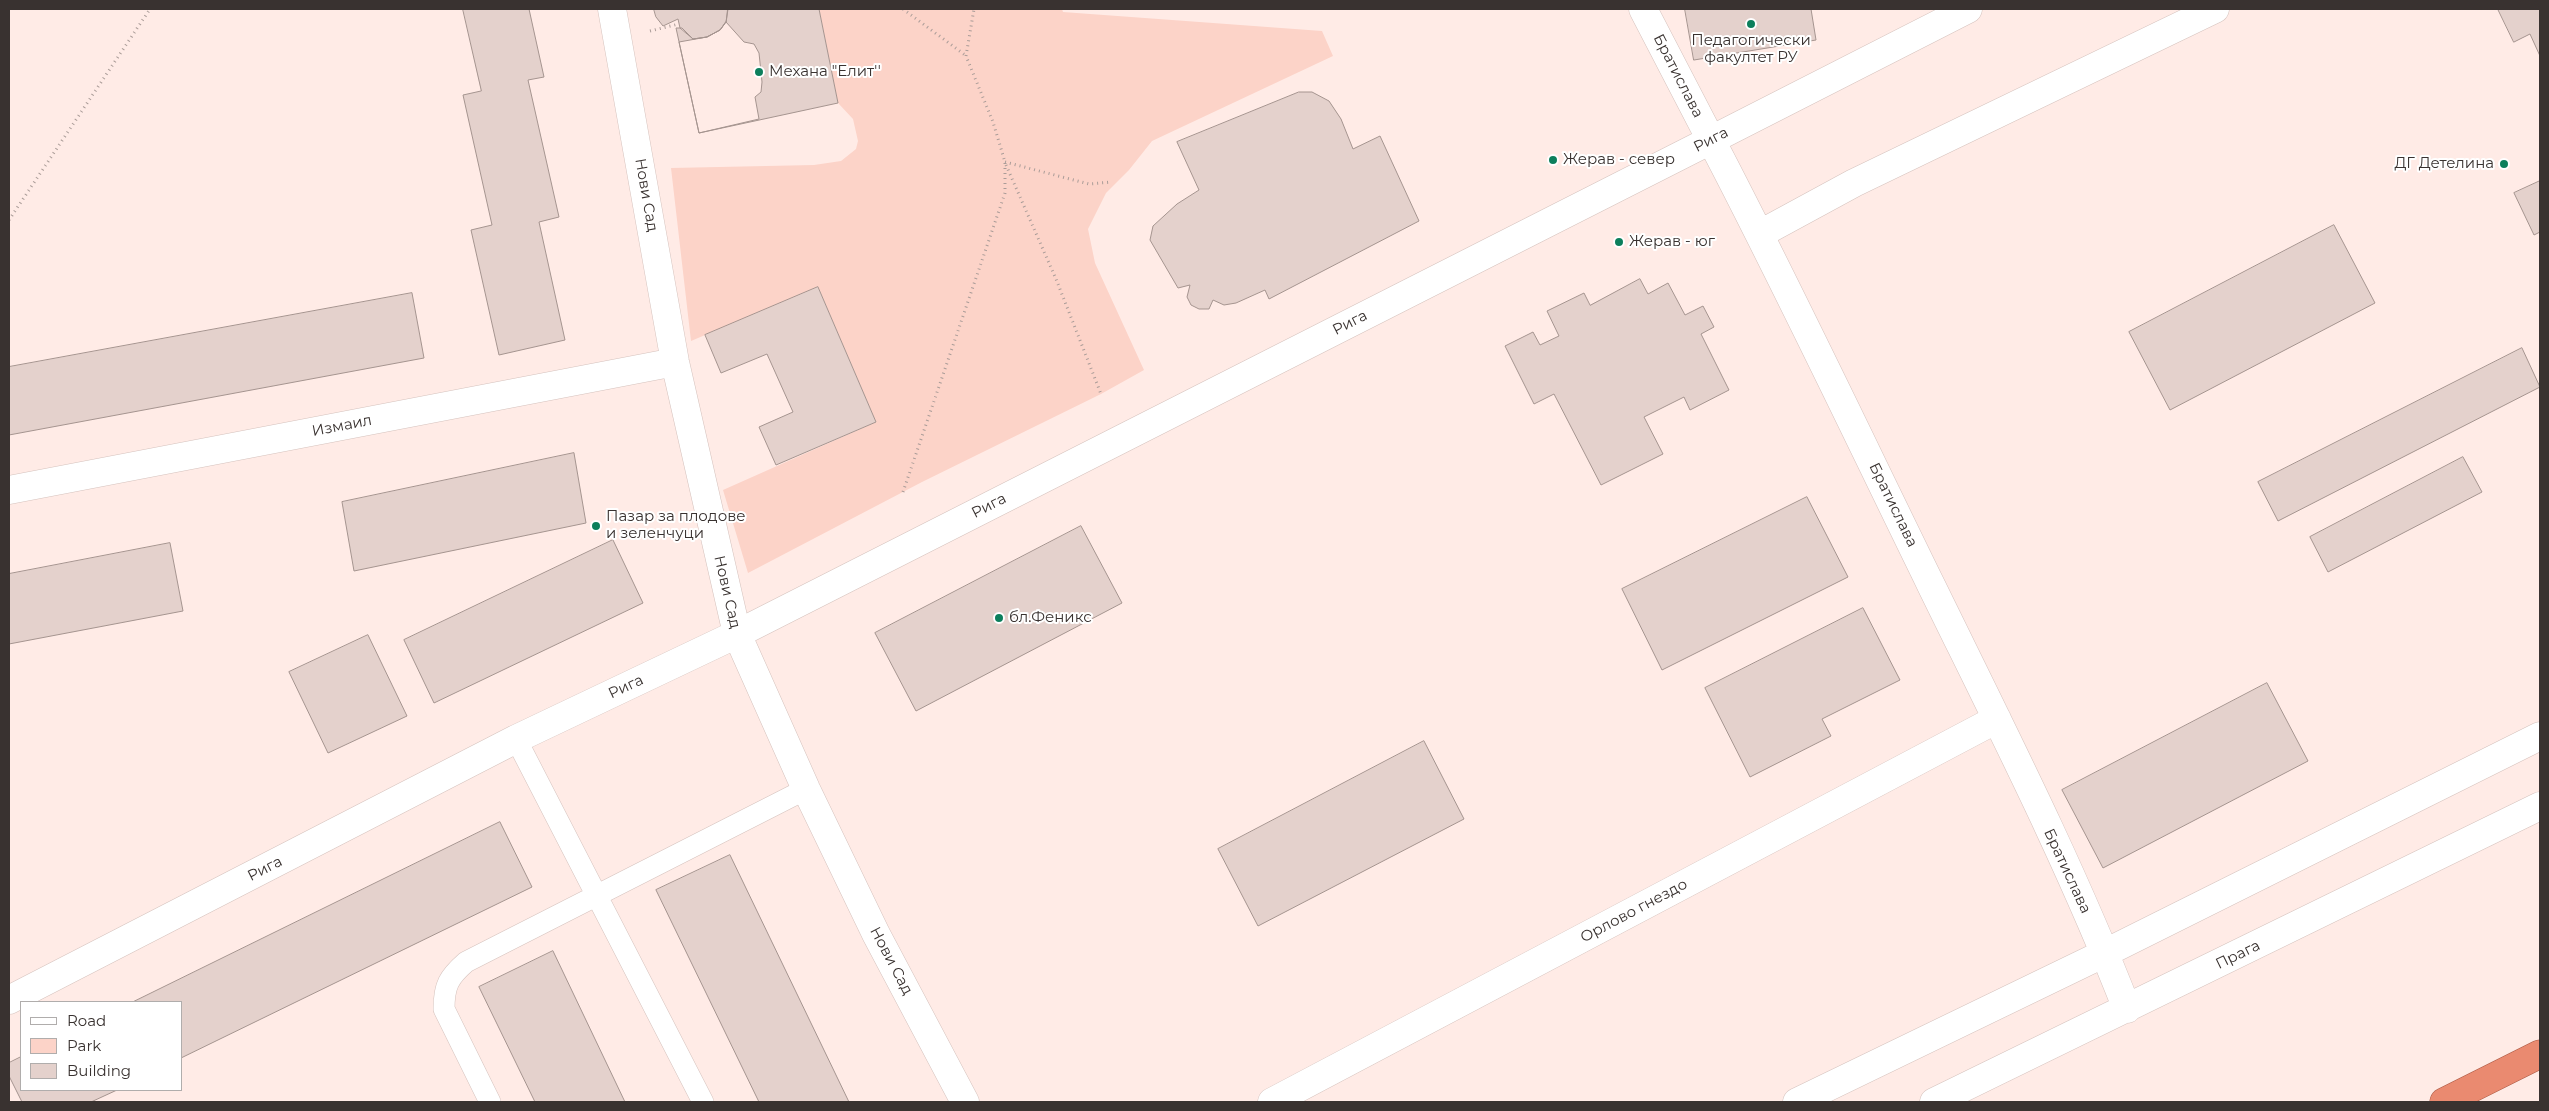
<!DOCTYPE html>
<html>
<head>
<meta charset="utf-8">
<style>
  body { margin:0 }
  #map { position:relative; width:2549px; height:1111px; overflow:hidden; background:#ffebe6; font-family:Montserrat,sans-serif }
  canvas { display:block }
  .frame { position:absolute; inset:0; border:10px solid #393230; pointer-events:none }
  .legend { position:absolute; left:20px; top:1001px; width:162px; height:90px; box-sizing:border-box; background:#fff; border:1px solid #b0adac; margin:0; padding:6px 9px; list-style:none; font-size:15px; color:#393230 }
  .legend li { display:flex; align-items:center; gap:10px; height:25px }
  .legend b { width:25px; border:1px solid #b0adac }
</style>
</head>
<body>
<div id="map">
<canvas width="2549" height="1111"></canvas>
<div class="frame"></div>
<ul class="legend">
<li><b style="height:6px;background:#fff"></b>Road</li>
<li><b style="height:14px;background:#fcd3c8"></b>Park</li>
<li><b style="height:14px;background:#e4d1cc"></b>Building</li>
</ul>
</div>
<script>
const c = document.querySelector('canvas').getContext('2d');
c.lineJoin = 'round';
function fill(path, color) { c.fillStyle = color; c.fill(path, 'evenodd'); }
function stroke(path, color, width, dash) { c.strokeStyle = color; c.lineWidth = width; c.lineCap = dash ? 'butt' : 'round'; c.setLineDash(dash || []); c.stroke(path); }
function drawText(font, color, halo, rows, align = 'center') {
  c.font = font + ' Montserrat,sans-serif'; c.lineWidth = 4; c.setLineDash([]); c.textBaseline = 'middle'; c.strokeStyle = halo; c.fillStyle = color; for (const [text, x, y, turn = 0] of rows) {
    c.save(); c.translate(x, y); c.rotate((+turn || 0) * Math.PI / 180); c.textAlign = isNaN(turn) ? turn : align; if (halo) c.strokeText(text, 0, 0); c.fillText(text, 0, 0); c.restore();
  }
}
const green = new Path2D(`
  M819 9H1062L1063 12 1322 31 1333 56 1152 141 1129 170 1106 193 1088 229 1095 263 1144 370 1101 394 922 482 748 573 723 490 876 422 818 287 691 341 671 168 814 165 841 161 856 149 858 141 853 119 838 103Z`);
const building = new Path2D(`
  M463 9H529L544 77 528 80 559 217 539 222 565 340 499 355 471 230 492 225 463 95 481 91Z
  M654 9H728L726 22 720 30 707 37 693 39 680 28 678 19 663 26 656 17Z
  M728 9H819L838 103 699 133 676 28H682L693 39 707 37 720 30 726 22Z
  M1685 9H1811L1816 40 1694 60Z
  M2498 9H2540V56L2530 34 2514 42Z
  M726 22 744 42 754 44 759 53 762 82 761 92 755 97 759 119 699 133 679 42 707 37 720 30Z
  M1299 92H1312L1329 101 1341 119 1353 149 1380 136 1419 221 1269 299 1265 290 1236 303 1224 305 1213 300 1209 309H1199L1191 305 1187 297 1190 285 1178 288 1150 240 1153 226 1177 204 1199 190 1177 142Z
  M2540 181V232L2534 235 2514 193Z
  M2334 225 2375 303 2170 410 2129 332Z
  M1640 279 1648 294 1668 283 1685 315 1703 306 1714 327 1701 334 1729 390 1690 410 1684 397 1644 417 1663 454 1601 485 1554 394 1534 404 1505 346 1533 332 1540 345 1559 336 1547 311 1584 293 1590 305Z
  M818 287 876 422 776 465 759 427 793 412 767 354 721 373 705 335Z
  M412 293 424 358 9 435V367Z
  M2522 348 2540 387 2278 521 2258 482Z
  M574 453 586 523 354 571 342 502Z
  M2463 457 2482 492 2328 572 2310 537Z
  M1807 497 1848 577 1662 670 1622 589Z
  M1081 526 1122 603 916 711 875 633Z
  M613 540 643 603 434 703 404 640Z
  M170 543 183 611 9 644V574Z
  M1863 608 1900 680 1822 719 1831 736 1750 777 1705 688Z
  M368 635 407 716 328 753 289 672Z
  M2267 683 2308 761 2103 868 2062 790Z
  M1424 741 1464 819 1258 926 1218 849Z
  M500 822 532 887 181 1058V1002H133Z
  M730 855 849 1102H759L656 890Z
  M553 951 625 1102H535L479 987Z
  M21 1057V1090H117L91 1102H22L9 1076V1063Z`);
const path = new Path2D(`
  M903 9 965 55
  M650 31 679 24
  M1005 162 1089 184 1112 182
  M1006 165 1056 279 1101 394
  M9 220 150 9
  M903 492 1005 193V162L993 122 966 56 974 9`);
const service = new Path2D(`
  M516 739 703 1102
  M490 1102 444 1009C444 985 449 977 466 962L806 789`);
const minor = new Path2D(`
  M612 9 675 362 737 634 806 789 876 934 965 1102
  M1968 9 1711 140C1788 287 1859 438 1932 587 2000 726 2071 865 2127 1009
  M1760 234 1854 183 2215 9
  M9 490 675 362
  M1272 1102 1997 719
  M1797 1102 2105 953 2540 736
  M1934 1102 2540 806`);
const tertiary = new Path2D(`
  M9 1000 516 739 737 634 1711 140 1643 9`);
const trunk = new Path2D(`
  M2444 1102 2540 1054`);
const markers = [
  [1751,24,5,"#0c7f5c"],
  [759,72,5,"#0c7f5c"],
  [1553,160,5,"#0c7f5c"],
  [2504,164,5,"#0c7f5c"],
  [1619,242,5,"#0c7f5c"],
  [596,526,5,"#0c7f5c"],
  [999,618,5,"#0c7f5c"]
];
const poiNames = [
  ["Педагогически",1751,41,"center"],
  ["факултет РУ",1751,58,"center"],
  ["Механа \"Елит''",769,72],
  ["Жерав - север",1563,160],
  ["ДГ Детелина",2494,164,"right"],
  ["Жерав - юг",1629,242],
  ["Пазар за плодове",606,517],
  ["и зеленчуци",606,534],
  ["бл.Феникс",1009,618]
];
const streetNames = [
  ["Братислава",1678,76,63],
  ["Рига",1711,140,-27],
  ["Нови Сад",646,195,80],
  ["Рига",1350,323,-27],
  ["Измаил",342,426,-11],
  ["Братислава",1893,505,64],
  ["Рига",989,506,-27],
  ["Нови Сад",727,592,77],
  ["Рига",626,687,-25],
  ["Рига",265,869,-27],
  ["Братислава",2067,871,65],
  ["Орлово гнездо",1634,911,-28],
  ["Прага",2238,955,-26],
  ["Нови Сад",891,961,62]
];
fill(green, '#fcd3c8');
fill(building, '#e4d1cc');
stroke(building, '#a5948f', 1);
stroke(service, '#d5c2bd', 22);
stroke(minor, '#d5c2bd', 29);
stroke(tertiary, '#d5c2bd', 29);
stroke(trunk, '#a95842', 29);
stroke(path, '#aa9c98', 3, [1, 4]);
stroke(service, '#fff', 21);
stroke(minor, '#fff', 28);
stroke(tertiary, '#fff', 28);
stroke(trunk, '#ea8a70', 28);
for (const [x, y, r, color] of markers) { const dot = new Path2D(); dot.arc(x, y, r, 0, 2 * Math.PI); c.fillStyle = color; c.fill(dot); stroke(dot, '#fff', 2); }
drawText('15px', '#393230', '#fff', poiNames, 'left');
drawText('15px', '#393230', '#fff', streetNames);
</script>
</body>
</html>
